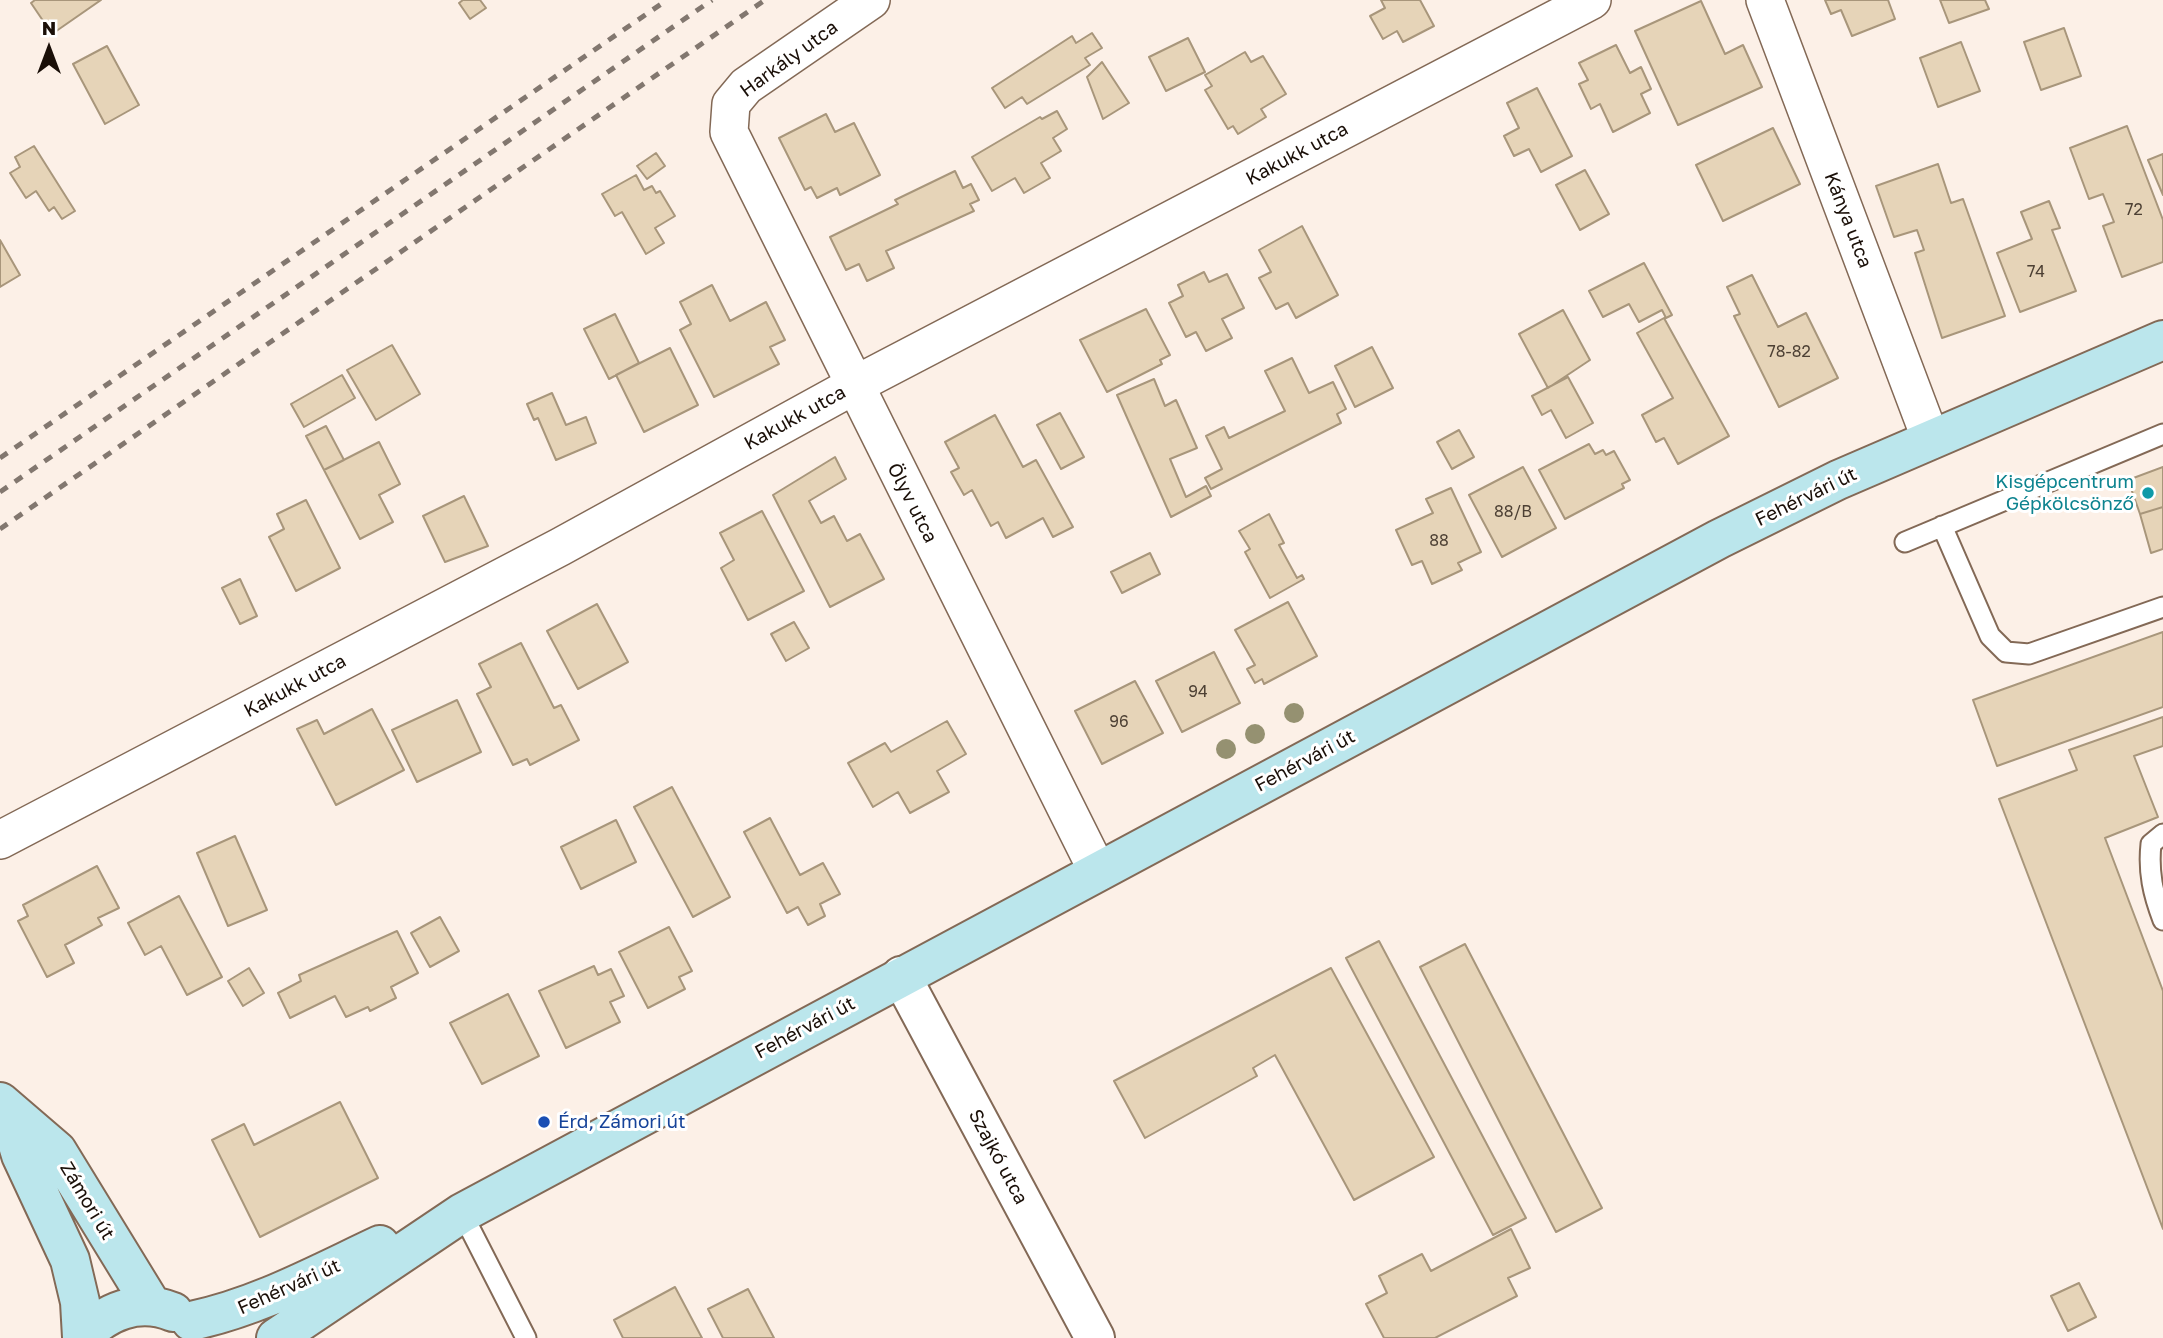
<!DOCTYPE html>
<html>
<head>
<meta charset="utf-8">
<style>
  body { margin:0 }
  #map { position:relative; width:2163px; height:1338px; overflow:hidden; background:#fcf0e7; font-family:"Golos Text",sans-serif }
  canvas { display:block }
  .north { position:absolute; left:14px; top:14px; width:70px; height:70px; -webkit-text-stroke:5px #fff; paint-order:stroke; rotate:0deg; font-size:19px; font-weight:700; line-height:28px; text-align:center; color:#1a0f08 }
  .north::after { content:''; display:block; margin:auto; width:24px; height:32px; background:#1a0f08; clip-path:polygon(50% 0,100% 100%,50% 72%,0 100%) }
</style>
</head>
<body>
<div id="map">
<canvas width="2163" height="1338"></canvas>
<div class="north">N</div>
</div>
<script>
const c = document.querySelector('canvas').getContext('2d');
c.lineJoin = 'round';
function fill(path, color) { c.fillStyle = color; c.fill(path, 'evenodd'); }
function stroke(path, color, width, dash) { c.strokeStyle = color; c.lineWidth = width; c.lineCap = dash ? 'butt' : 'round'; c.setLineDash(dash || []); c.stroke(path); }
function drawText(font, color, halo, rows, align = 'center') {
  c.font = font + ' "Golos Text",sans-serif'; c.lineWidth = 6; c.setLineDash([]); c.textBaseline = 'middle'; c.strokeStyle = halo; c.fillStyle = color; for (const [text, x, y, turn = 0] of rows) {
    c.save(); c.translate(x, y); c.rotate((+turn || 0) * Math.PI / 180); c.textAlign = isNaN(turn) ? turn : align; if (halo) c.strokeText(text, 0, 0); c.fillText(text, 0, 0); c.restore();
  }
}
const building = new Path2D(`
  M35 0H101L52 34 31 3Z
  M463 0H480L486 8 470 19 459 3Z
  M1381 0H1420L1434 26 1403 42 1397 31 1383 39 1370 16 1385 8Z
  M1825 0H1888L1895 19 1852 36 1841 10 1831 14Z
  M1940 0H1985L1989 9 1949 23Z
  M1701 1 1725 54 1743 45 1762 87 1678 125 1635 31Z
  M2064 28 2081 76 2041 90 2024 42Z
  M1092 33 1102 48 1085 58 1090 65 1027 104 1022 97 1005 108 992 88 1072 36 1076 43Z
  M1188 38 1205 72 1166 91 1149 57Z
  M1961 42 1980 91 1938 107 1920 58Z
  M1616 45 1630 73 1641 67 1651 89 1641 94 1650 113 1613 132 1600 104 1591 109 1579 84 1588 80 1579 63Z
  M107 46 139 105 105 124 73 64Z
  M1245 52 1251 62 1263 56 1286 94 1261 109 1266 117 1238 134 1233 126 1228 129 1205 90 1212 86 1205 75Z
  M1102 62 1129 103 1103 119 1087 77Z
  M1537 88 1572 156 1541 172 1529 149 1514 156 1504 136 1519 128 1507 103Z
  M1057 111 1067 129 1053 138 1061 151 1041 163 1050 178 1024 193 1015 178 992 191 972 157 1040 117 1042 119Z
  M826 114 835 132 854 123 880 175 840 195 837 188 817 198 811 187 805 190 779 138Z
  M2127 126 2163 220V262L2122 277 2103 226 2114 222 2103 194 2089 199 2070 148Z
  M1773 128 1800 184 1723 221 1696 165Z
  M34 146 75 211 62 219 54 207 49 211 36 191 26 198 10 173 20 167 15 157Z
  M656 153 665 166 647 179 637 166Z
  M2163 154V195L2148 160Z
  M1938 164 1951 203 1963 199 2005 316 1942 338 1915 253 1924 250 1917 230 1894 237 1876 186Z
  M1585 170 1609 214 1580 230 1556 185Z
  M955 171 963 188 971 184 979 200 970 204 974 211 886 251 894 268 867 281 859 264 846 270 830 237 898 204 895 200Z
  M636 175 644 190 652 186 656 193 660 191 675 216 655 228 664 243 646 254 622 212 615 216 602 194Z
  M2049 201 2060 228 2052 230 2076 291 2020 312 1997 253 2032 239 2021 212Z
  M1302 226 1338 295 1296 318 1288 303 1276 309 1259 278 1271 272 1259 250Z
  M0 240 20 275 0 287Z
  M1644 263 1672 315 1666 318 1662 310 1639 322 1629 304 1603 317 1589 291Z
  M1204 272 1209 282 1227 274 1244 308 1222 319 1232 338 1206 351 1196 332 1186 337 1169 303 1183 296 1178 285Z
  M1752 275 1778 327 1806 313 1838 378 1779 407 1734 316 1740 314 1727 287Z
  M712 285 730 321 766 302 785 340 770 347 779 364 714 397 680 330 691 324 680 302Z
  M1146 309 1170 355 1160 360 1162 364 1107 392 1080 340Z
  M1563 310 1590 360 1548 388 1519 334Z
  M615 314 639 363 609 379 584 329Z
  M1664 318 1729 436 1678 464 1664 438 1656 442 1642 415 1673 398 1637 333Z
  M392 345 420 394 376 420 347 370Z
  M1372 347 1393 388 1355 407 1335 366Z
  M670 348 698 405 644 432 616 375Z
  M1292 358 1309 393 1333 382 1346 409 1337 414 1341 423 1211 489 1205 478 1222 469 1206 436 1224 427 1229 438 1285 411 1265 371Z
  M342 375 355 398 304 427 291 404Z
  M1568 377 1593 423 1566 438 1551 410 1542 415 1532 396Z
  M1154 379 1165 406 1176 400 1197 448 1170 459 1186 497 1206 486 1211 496 1171 517 1117 395Z
  M552 393 566 425 586 417 596 443 556 460 538 418 534 420 527 404Z
  M1060 413 1084 457 1061 469 1037 425Z
  M995 415 1023 467 1036 460 1073 527 1053 537 1043 518 1006 538 998 522 991 526 972 490 964 495 951 472 959 468 945 442Z
  M326 426 344 460 324 470 306 436Z
  M1459 430 1474 457 1452 469 1437 442Z
  M379 442 400 484 379 495 393 522 360 539 324 470Z
  M1589 444 1595 454 1603 450 1606 455 1614 451 1630 480 1622 484 1624 488 1565 519 1539 470Z
  M835 457 846 479 809 501 821 523 834 516 847 541 860 534 884 579 830 607 773 495Z
  M1523 467 1556 528 1502 557 1469 495Z
  M2163 467V507L2140 514 2128 480Z
  M1451 488 1481 552 1458 563 1462 570 1432 584 1422 561 1412 565 1396 530 1433 513 1426 499Z
  M464 496 488 546 445 562 423 516Z
  M306 500 340 568 296 591 269 537 284 529 277 514Z
  M2163 507V549L2151 553 2140 514Z
  M762 511 804 591 748 620 721 568 734 560 720 533Z
  M1269 514 1284 543 1279 545 1297 578 1302 575 1304 579 1270 598 1245 552 1250 549 1239 531Z
  M1150 553 1160 574 1122 593 1111 572Z
  M240 579 257 616 240 624 222 588Z
  M1288 602 1317 656 1264 684 1262 679 1255 683 1247 669 1255 665 1235 630Z
  M597 604 628 662 578 689 547 631Z
  M794 622 809 648 786 661 771 634Z
  M2163 632V707L1997 766 1973 700Z
  M521 643 554 708 561 705 579 740 530 765 527 759 513 765 477 694 491 687 479 664Z
  M1214 652 1240 703 1182 732 1156 681Z
  M1135 681 1163 733 1102 764 1075 711Z
  M457 700 481 752 417 782 392 730Z
  M372 709 404 770 336 805 297 729 317 720 324 734Z
  M2163 717V746L2134 756 2158 817 2105 838 2163 991V1229L1999 799 2077 770 2069 750Z
  M947 721 966 754 937 771 949 792 910 813 898 792 873 807 848 763 885 743 891 752Z
  M672 787 730 897 693 917 634 807Z
  M770 818 800 875 823 863 840 894 820 904 825 916 808 925 798 907 787 913 744 832Z
  M616 820 636 862 581 889 561 847Z
  M235 836 267 910 228 926 197 853Z
  M97 866 119 908 98 918 102 925 65 945 74 963 47 977 18 921 28 916 23 905Z
  M179 896 222 977 187 995 161 946 145 955 128 923Z
  M440 917 459 951 430 967 411 933Z
  M669 927 692 971 679 977 685 989 648 1008 619 952Z
  M397 931 418 973 391 987 396 998 370 1011 368 1007 346 1017 335 996 290 1018 278 993 301 981 299 975Z
  M1379 941 1526 1218 1493 1235 1346 958Z
  M1465 944 1602 1208 1556 1232 1420 967Z
  M594 966 598 975 611 969 624 996 610 1002 620 1022 566 1048 539 991Z
  M249 968 264 993 243 1006 228 981Z
  M1331 968 1434 1157 1354 1200 1275 1055 1253 1068 1257 1076 1145 1138 1114 1081Z
  M508 994 539 1056 482 1084 450 1023Z
  M340 1102 378 1178 260 1237 212 1140 244 1124 254 1145Z
  M1511 1229 1530 1268 1508 1278 1517 1296 1435 1338H1384L1366 1304 1387 1293 1379 1276 1422 1254 1431 1271Z
  M2079 1283 2096 1317 2068 1331 2051 1296Z
  M675 1287 702 1338H623L614 1320Z
  M748 1289 774 1338H723L708 1309Z`);
const service = new Path2D(`
  M1942 526 1990 636 2006 652 2029 654 2163 607
  M1905 542 2163 434
  M2163 834 2151 844C2148 872 2153 894 2163 920
  M462 1213 526 1338`);
const minor = new Path2D(`
  M871 0 746 86 731 104 729 132 1098 872
  M1765 0 1931 440
  M0 840 560 547 853 386 1592 0`);
const tertiary = new Path2D(`
  M901 976 1095 1338`);
const secondary = new Path2D(`
  M0 1102 57 1151 152 1306
  M7 1109 21 1155 70 1260 80 1302 82 1337
  M191 1321C258 1307 318 1274 380 1245
  M82 1338C105 1311 139 1298 173 1312
  M276 1338 462 1213 1719 539 1838 480 2163 340`);
const rail = new Path2D(`
  M0 458 667 0
  M0 492 712 0
  M0 529 765 0`);
const trees = [
  [1294,713],
  [1255,734],
  [1226,749]
];
const markers = [
  [2148,493,7,"#0f9aa8"],
  [544,1122,7,"#1a4fb4"]
];
const numberNames = [
  ["72",2134,210],
  ["74",2036,272],
  ["78-82",1789,352],
  ["88/B",1513,512],
  ["88",1439,541],
  ["94",1198,692],
  ["96",1119,722]
];
const streetNames = [
  ["Harkály utca",789,59,-36],
  ["Kakukk utca",1297,154,-28],
  ["Kánya utca",1848,220,69],
  ["Kakukk utca",795,418,-29],
  ["Fehérvári út",1806,497,-26],
  ["Ölyv utca",912,503,63],
  ["Kakukk utca",295,686,-28],
  ["Fehérvári út",1305,761,-28],
  ["Fehérvári út",805,1028,-28],
  ["Szajkó utca",998,1157,62],
  ["Zámori út",87,1201,59],
  ["Fehérvári út",289,1287,-24]
];
const cultureNames = [
  ["Kisgépcentrum",2134,482],
  ["Gépkölcsönző",2134,504]
];
const transitNames = [
  ["Érd, Zámori út",558,1122]
];
fill(building, '#e6d4b8');
stroke(building, '#a8967b', 2);
stroke(service, '#836956', 23);
stroke(minor, '#836956', 40);
stroke(tertiary, '#836956', 42);
stroke(secondary, '#836956', 42);
stroke(service, '#fff', 19);
stroke(minor, '#fff', 37);
stroke(tertiary, '#fff', 38);
stroke(secondary, '#bbe6ec', 38);
stroke(rail, '#82776f', 5, [9, 9]);
c.fillStyle = '#959171';
for (const [x, y] of trees) { c.beginPath(); c.arc(x, y, 10, 0, 2 * Math.PI); c.fill(); }
for (const [x, y, r, color] of markers) { const dot = new Path2D(); dot.arc(x, y, r, 0, 2 * Math.PI); c.fillStyle = color; c.fill(dot); stroke(dot, '#fff', 2.5); }
drawText('16px', '#4d4034', null, numberNames);
drawText('19px', '#1a0f08', '#fff', streetNames);
drawText('19px', '#0d838f', '#fff', cultureNames, 'right');
drawText('19px', '#164399', '#fff', transitNames, 'left');
</script>
</body>
</html>
